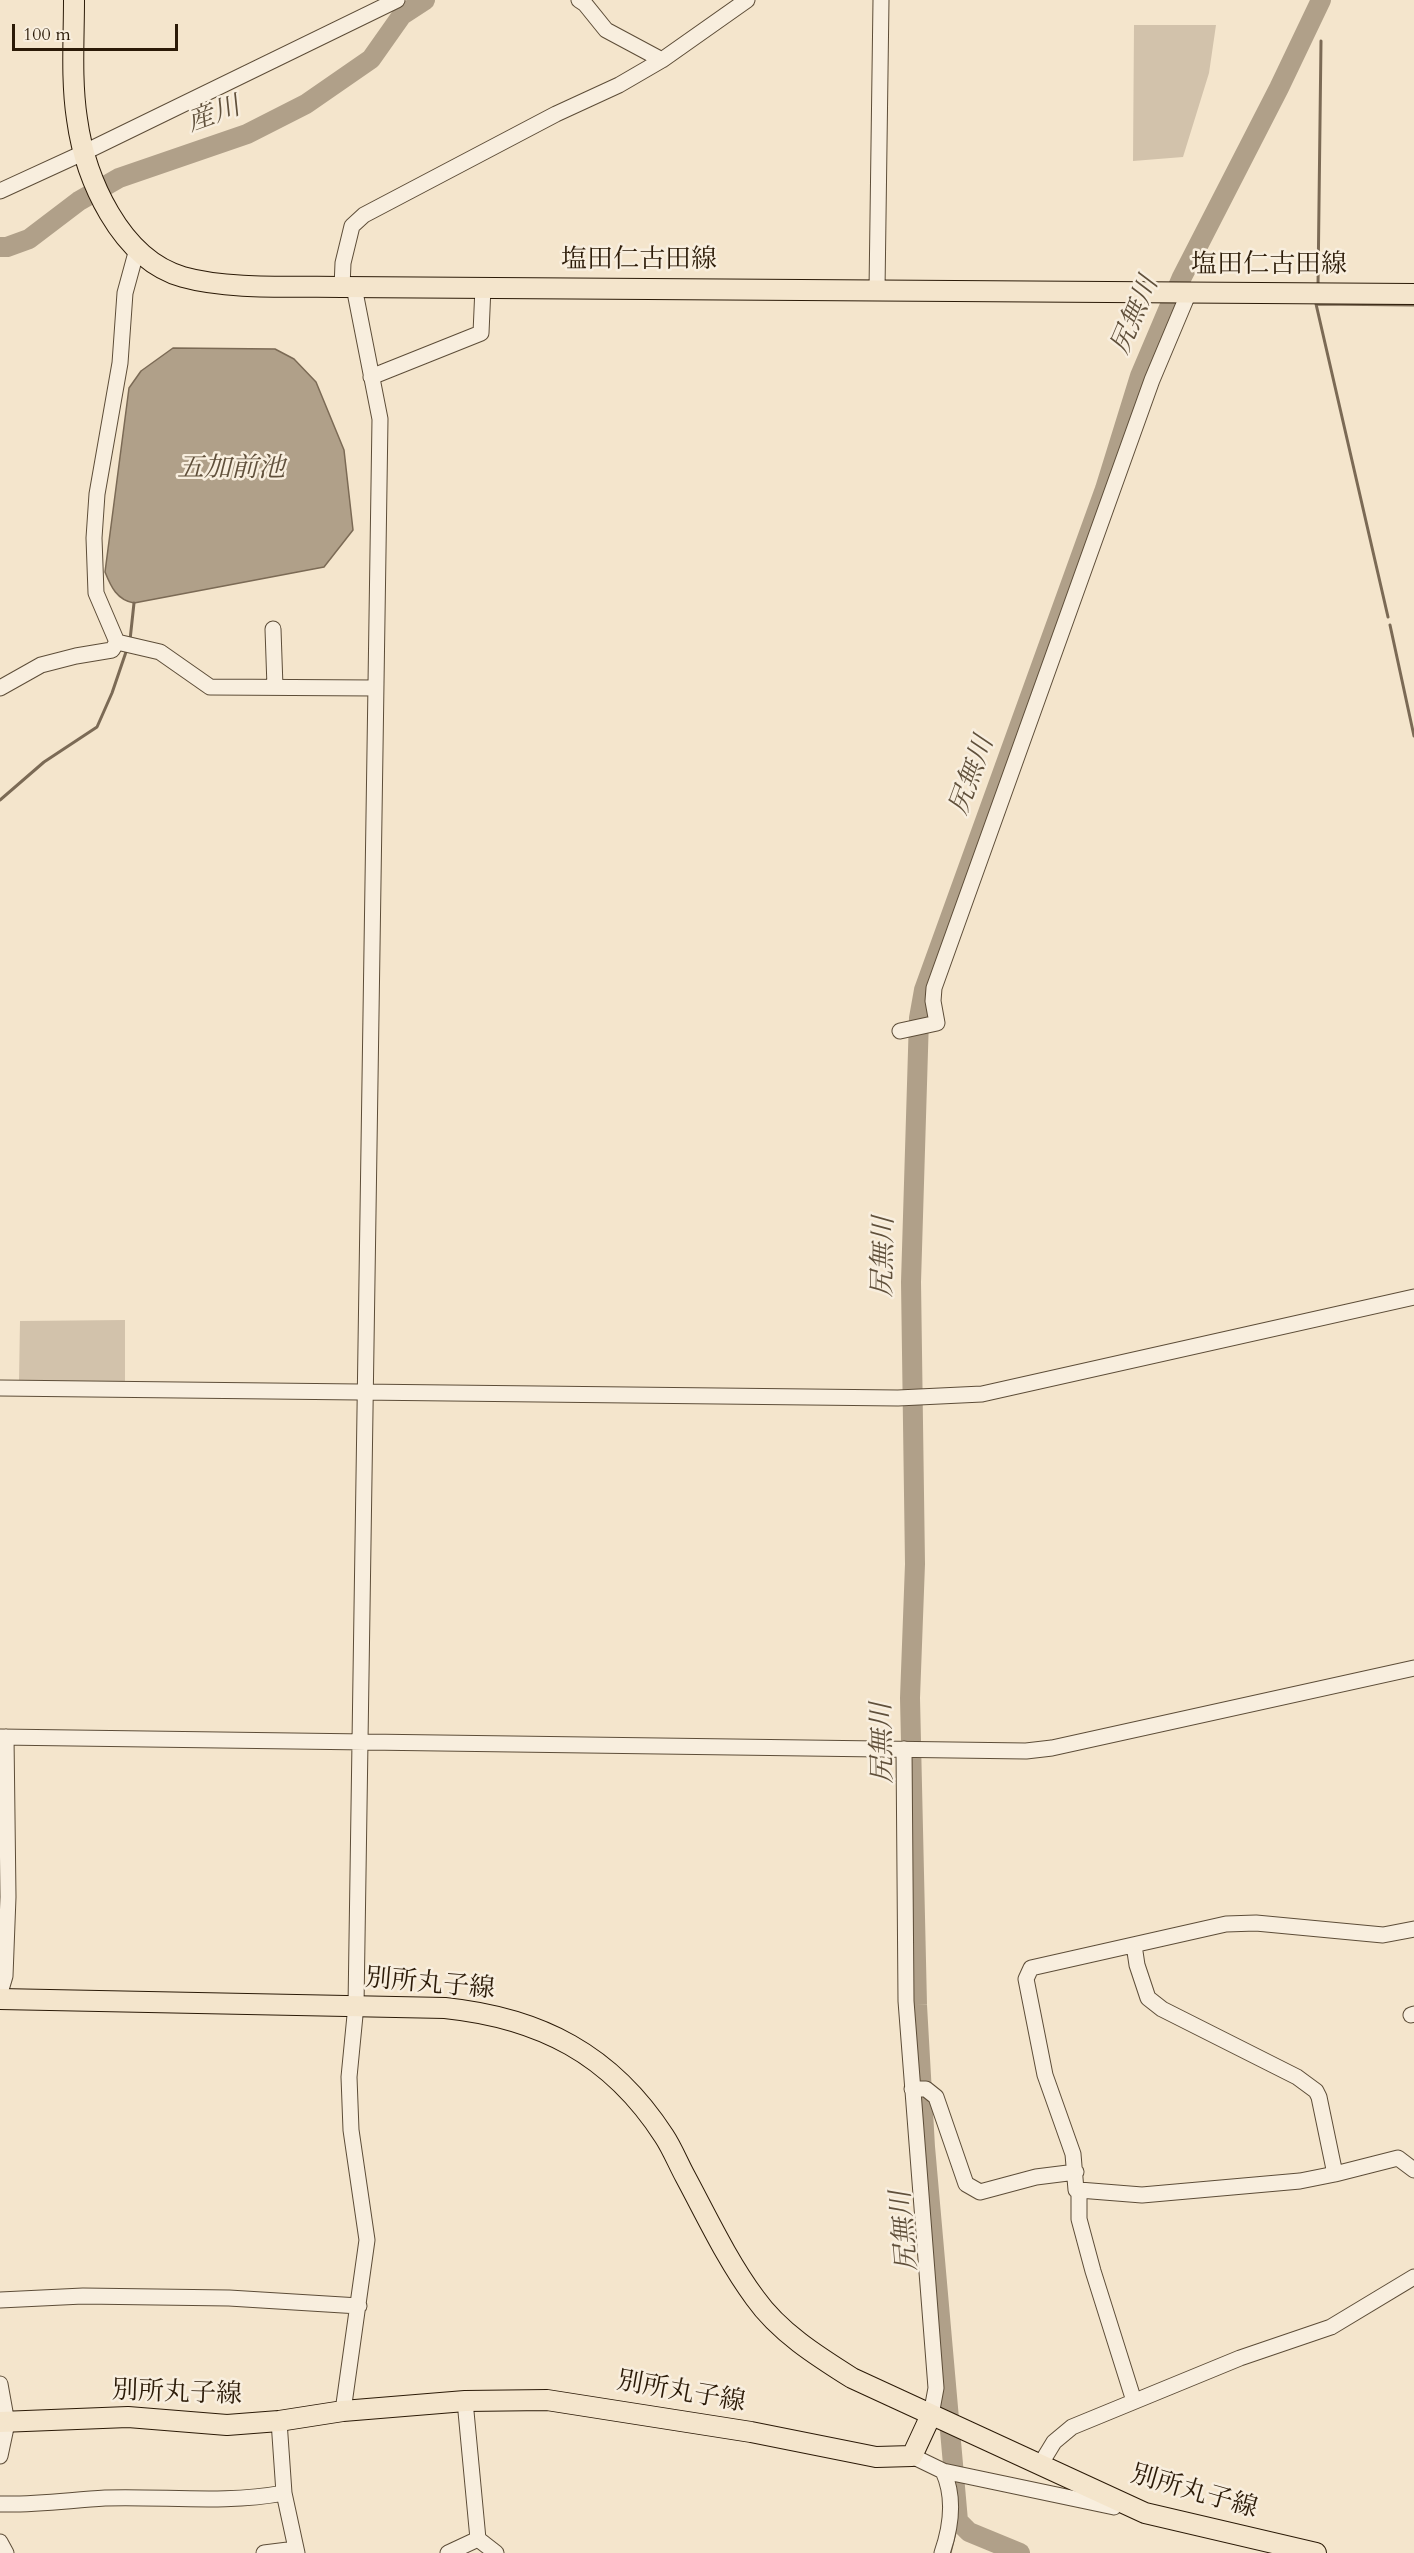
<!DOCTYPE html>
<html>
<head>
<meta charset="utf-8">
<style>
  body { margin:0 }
  #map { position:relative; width:1414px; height:2553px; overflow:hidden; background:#f4e5cc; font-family:Cardo,serif }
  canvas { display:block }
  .scale { position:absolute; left:12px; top:24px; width:166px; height:27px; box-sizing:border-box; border:3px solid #2b1a07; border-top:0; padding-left:8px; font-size:18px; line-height:21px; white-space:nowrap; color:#2b1a07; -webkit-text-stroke:4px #f8eede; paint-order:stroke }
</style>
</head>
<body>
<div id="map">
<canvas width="1414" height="2553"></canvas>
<div class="scale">100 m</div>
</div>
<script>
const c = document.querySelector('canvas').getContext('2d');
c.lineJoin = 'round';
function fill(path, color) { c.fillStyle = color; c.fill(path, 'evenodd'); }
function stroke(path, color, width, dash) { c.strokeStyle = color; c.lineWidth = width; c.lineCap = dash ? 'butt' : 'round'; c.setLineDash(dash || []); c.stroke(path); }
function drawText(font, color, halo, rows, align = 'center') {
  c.font = font + ' Cardo,"Noto Serif JP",serif'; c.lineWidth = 5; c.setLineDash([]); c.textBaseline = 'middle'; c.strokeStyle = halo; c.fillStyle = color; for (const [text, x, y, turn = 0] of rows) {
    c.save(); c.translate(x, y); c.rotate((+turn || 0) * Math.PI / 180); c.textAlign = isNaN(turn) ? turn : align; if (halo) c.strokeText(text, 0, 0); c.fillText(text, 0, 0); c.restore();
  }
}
const green = new Path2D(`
  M1134 25H1216L1209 73 1183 157 1133 161Z
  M125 1320V1382L19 1381 20 1321Z`);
const water = new Path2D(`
  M173 348 275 349 294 359 316 382 344 450 353 530 324 567 134 603C117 600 111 587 105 572L129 388 141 371Z`);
const stream = new Path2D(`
  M1318 286 1321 41
  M1388 617 1316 304 1414 305
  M1390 625 1414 736
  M130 640 134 603
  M0 800 44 762 97 727 112 693 127 649
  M950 2553 958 2521`);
const river = new Path2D(`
  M0 247H7L29 239 79 201 119 178 247 134 306 104 371 59 402 15 425 0
  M1020 2553 969 2532 958 2521 925 2147 917 2005 910 1698 915 1564 911 1282 919 1018 924 990 1105 489 1140 376 1182 277 1279 88 1321 0`);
const minor = new Path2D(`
  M579 0 585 4 606 30 662 60
  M0 191 85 152 397 0
  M137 249 125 293 120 363 97 494 94 538 96 593 117 642 160 652 210 687 375 688
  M342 287 343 263 352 226 364 215 556 114 619 85 662 60 747 0
  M877 290 881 0
  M371 377 481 333 483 287
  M273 629 275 687
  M0 688 41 665 76 656 112 650 117 642
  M900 1031 937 1023 933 1001 934 988 1152 380 1189 292
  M0 1388 898 1398 982 1394 1414 1297
  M0 1737 1026 1751 1052 1748 1414 1668
  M904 1749 906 2001 936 2388 931 2415
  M1134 1945 1137 1965 1148 1998 1162 2009 1297 2077 1316 2091 1319 2097 1335 2174 1398 2158 1414 2170
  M0 1993 5 1976 8 1897 6 1737
  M1411 2015 1414 2014
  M912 2089H926L936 2097 966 2184 980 2192 1036 2177 1076 2172
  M1079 2190 1142 2195 1300 2181 1335 2174
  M0 2300 83 2296 229 2298 359 2306
  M0 2384 7 2423 0 2456
  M465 2401 478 2539
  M1134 2401 1093 2271 1079 2219V2190H1076L1073 2154 1045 2075 1026 1979 1031 1968 1226 1924 1256 1923 1383 1935 1414 1929
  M343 2411 367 2240 351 2130 349 2077 356 2005 380 419 354 287
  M279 2421 284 2493 297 2553
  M912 2456 943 2471 1114 2507
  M1040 2465 1054 2442 1072 2427 1240 2358 1331 2327 1414 2277
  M0 2504C36 2505 70 2500 105 2498 165 2496 224 2504 284 2493
  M478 2539 496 2553
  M0 2542 6 2553
  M264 2553 296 2549
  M448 2553 478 2539
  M942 2553C951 2527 955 2497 943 2471`);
const major = new Path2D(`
  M74 0C74 39 71 80 77 119 85 178 120 259 183 277 229 290 294 286 342 287L1414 294
  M0 1999 445 2008C540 2018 611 2054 664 2136 672 2148 678 2163 685 2176 707 2217 727 2260 755 2298 779 2332 817 2356 852 2378L1145 2513 1316 2553
  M0 2422 128 2417 227 2425 279 2421 343 2411 465 2401 547 2400 751 2432 876 2457 912 2456 931 2415`);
const streetNames = [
  ["塩田仁古田線",639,261],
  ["塩田仁古田線",1269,266],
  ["別所丸子線",430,1985,5],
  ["別所丸子線",681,2393,10],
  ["別所丸子線",177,2394,2],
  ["別所丸子線",1194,2493,16]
];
const waterNames = [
  ["産川",214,116,-20],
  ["尻無川",1136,316,-67],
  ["五加前池",231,470],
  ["尻無川",973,776,-70],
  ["尻無川",885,1257,-89],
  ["尻無川",884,1743,-91],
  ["尻無川",906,2231,-95]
];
fill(green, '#d2c2ab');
fill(water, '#b0a089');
stroke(water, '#7b6a55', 1.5);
stroke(stream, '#7b6a55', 3);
stroke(river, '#b0a089', 20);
stroke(minor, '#5d4d38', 17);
stroke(major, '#2b1a07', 22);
stroke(minor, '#f8eede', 15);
stroke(major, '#f4e5cc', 20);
drawText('26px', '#2b1a07', '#f8eede', streetNames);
drawText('italic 27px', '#60503b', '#f8eede', waterNames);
</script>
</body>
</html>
